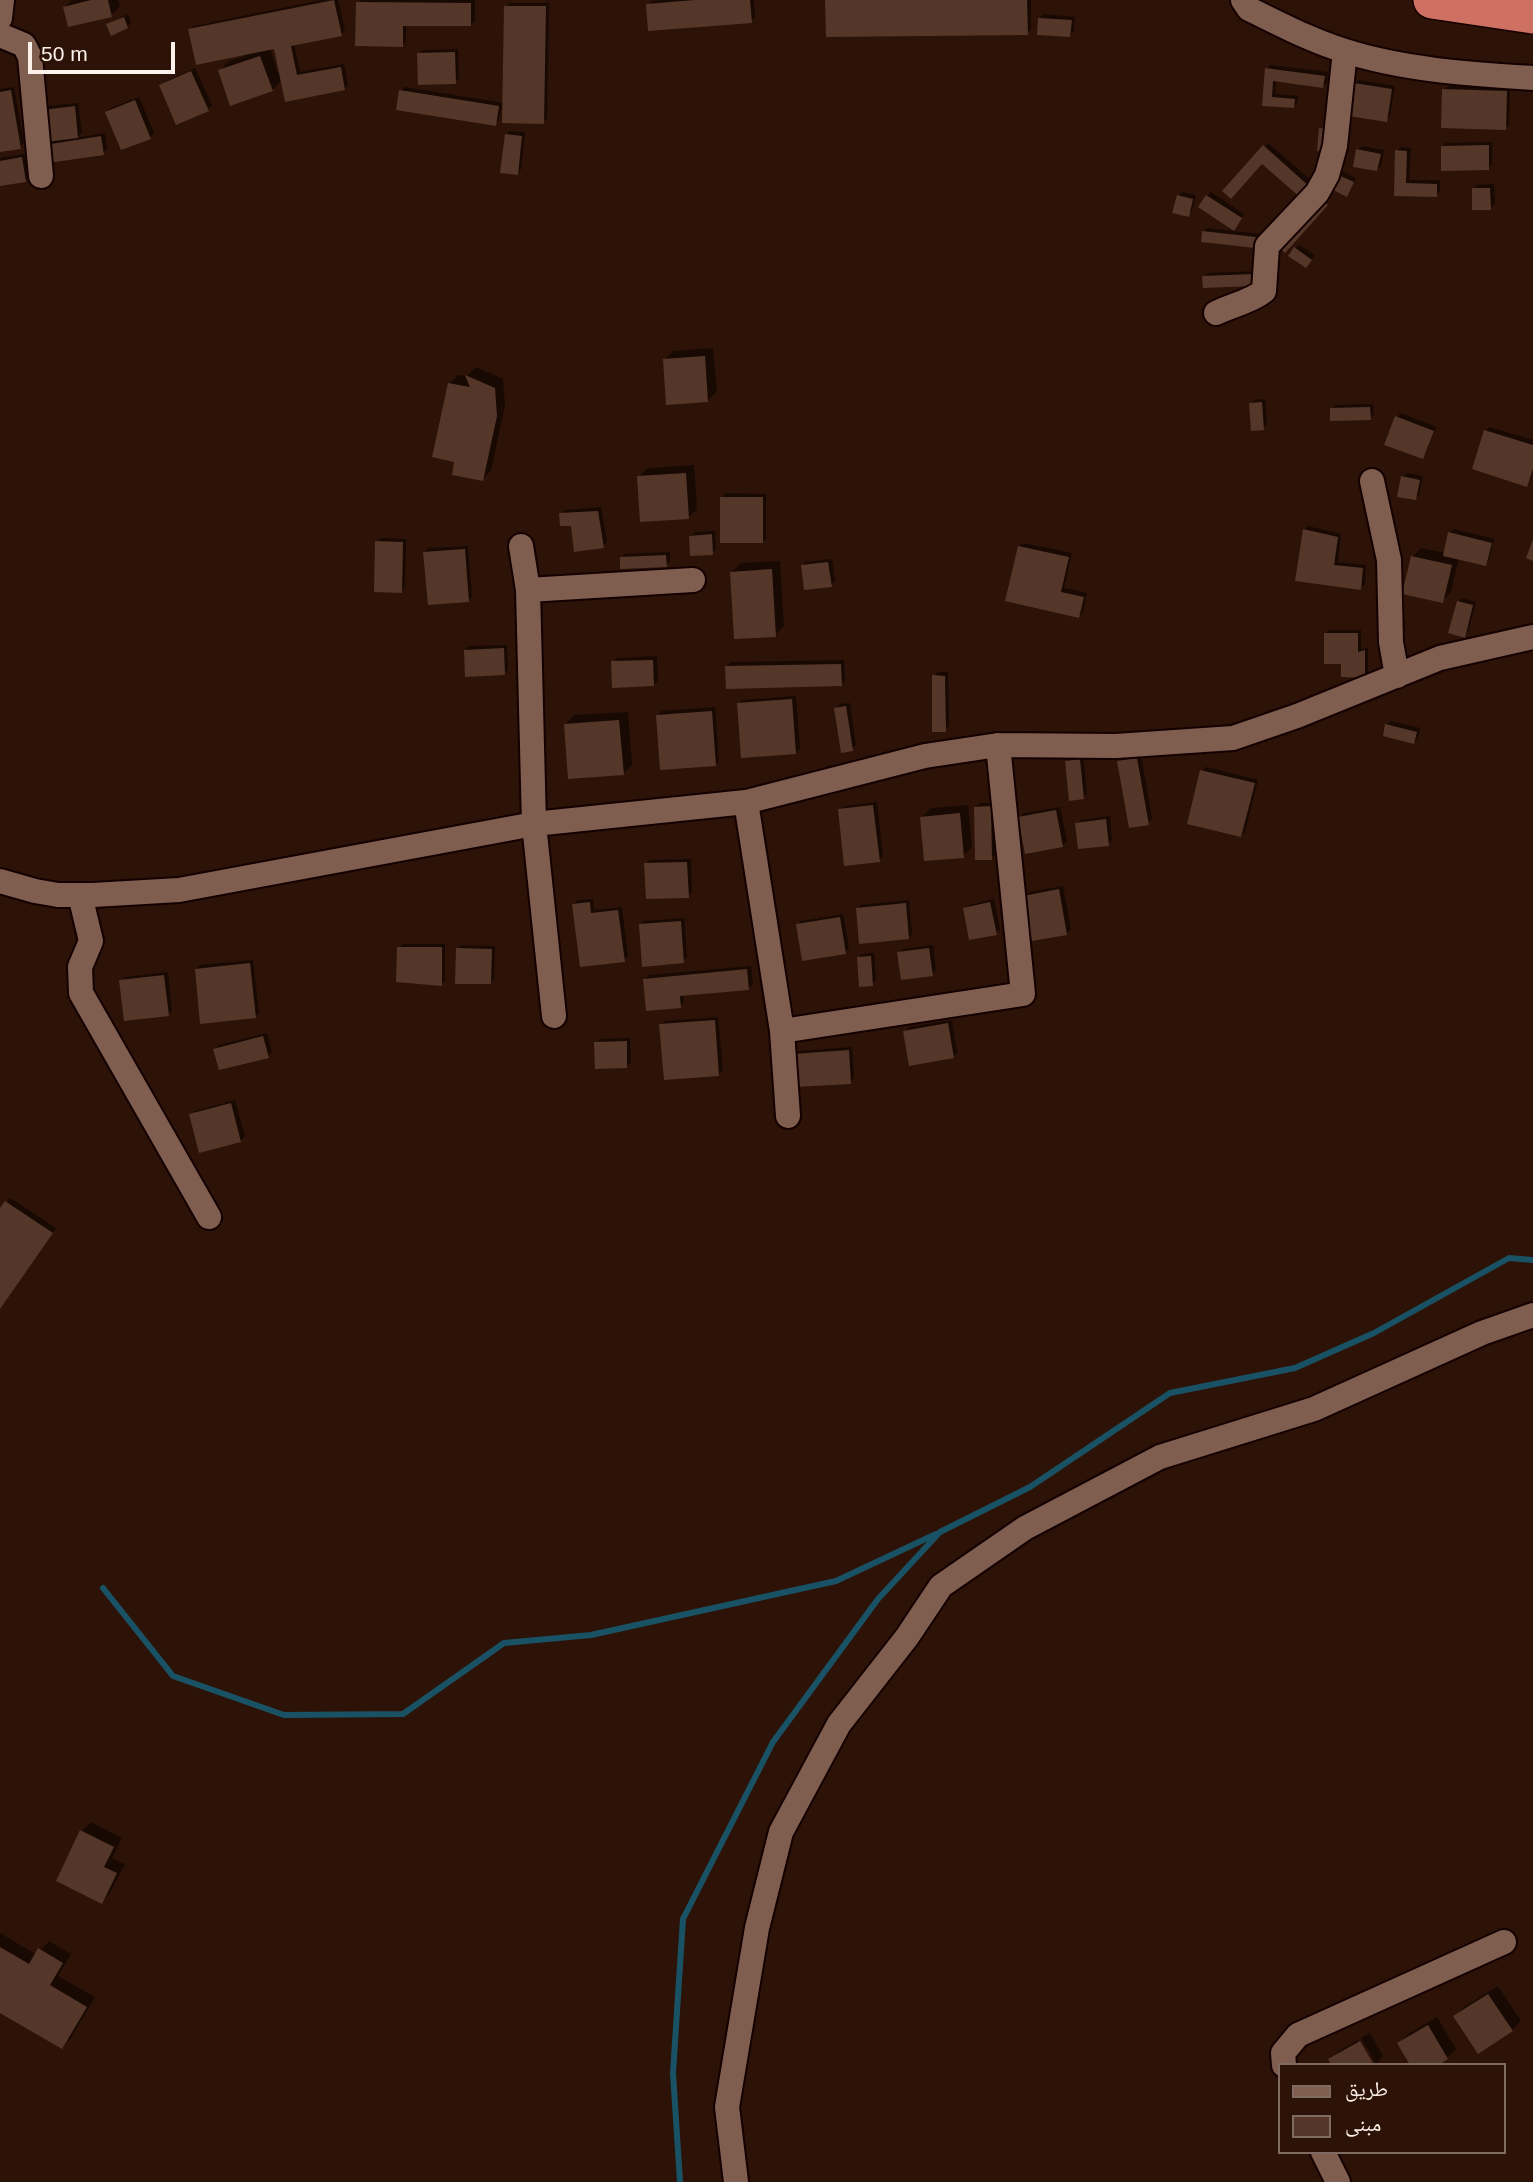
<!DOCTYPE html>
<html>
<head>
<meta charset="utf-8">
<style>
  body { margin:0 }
  #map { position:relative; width:1533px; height:2182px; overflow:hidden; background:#2d1207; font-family:Arial,"Noto Naskh Arabic",sans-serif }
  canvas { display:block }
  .legend { position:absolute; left:1278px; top:2063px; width:228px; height:91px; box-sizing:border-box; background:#2d1207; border:2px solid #806b63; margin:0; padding:9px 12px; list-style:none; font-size:21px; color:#fdf1ec }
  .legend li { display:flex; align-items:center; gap:14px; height:35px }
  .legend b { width:35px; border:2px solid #806b63 }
  .scale { position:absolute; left:28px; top:42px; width:147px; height:32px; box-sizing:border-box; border:4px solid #fdf1ec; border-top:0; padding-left:9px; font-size:21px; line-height:24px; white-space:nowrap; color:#fdf1ec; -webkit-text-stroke:5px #2d1207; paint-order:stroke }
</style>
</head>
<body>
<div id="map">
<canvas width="1533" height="2182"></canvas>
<ul class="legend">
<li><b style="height:9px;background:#7f5e50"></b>طريق</li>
<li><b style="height:19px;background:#55372a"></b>مبنى</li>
</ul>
<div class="scale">50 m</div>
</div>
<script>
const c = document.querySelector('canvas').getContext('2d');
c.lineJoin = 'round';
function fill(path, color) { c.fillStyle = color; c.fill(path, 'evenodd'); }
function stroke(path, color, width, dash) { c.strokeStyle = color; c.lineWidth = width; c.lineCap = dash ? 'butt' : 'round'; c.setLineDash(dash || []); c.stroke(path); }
const shadow = new Path2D(`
  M72 0H118L120 6 111 15 65 7Z
  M321 0H338L345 30 341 34 294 44 300 72 344 64 348 85 344 89 282 80 272 90 220 70 229 61 245 56 244 54 190 30 194 26ZM275 47 280 72 278 73 270 48Z
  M361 0H475V21L471 25H406V41L402 45 358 3Z
  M661 0H754L755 17 751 21 648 5 652 1Z
  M827 0H1031V29L1027 33Z
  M510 3H549L547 118 543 122 502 106 499 120 495 124 401 91 405 87 504 103 506 7Z
  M128 14 131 23 127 27 108 24Z
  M1044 14 1075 17 1074 31 1070 35 1040 18Z
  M458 49 459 78 455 82 419 54 423 50Z
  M1271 65 1328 72 1327 82 1323 86 1276 80 1275 94 1298 96 1297 103 1293 107 1263 104 1267 69Z
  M195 68 212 105 208 109 161 86 165 82Z
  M1359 80 1395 86 1390 116 1386 120 1355 84Z
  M1448 86 1510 87 1509 124 1505 128 1444 90Z
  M14 87 24 143 20 147 0 151V89Z
  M139 97 154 133 150 137 107 112 111 108Z
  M78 103 82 133 76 138 105 133 107 149 103 153 47 146 53 140 44 110 48 106Z
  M510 131 525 132 521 169 517 173 506 135Z
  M1492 142V164L1488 168 1442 147 1446 143Z
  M1268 143 1313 182 1300 196 1263 162 1225 191Z
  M1362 146 1384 150 1381 166 1377 170 1358 150Z
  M1401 147 1411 148 1409 180H1440V191L1436 195 1396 194 1397 151Z
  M25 154 29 176 25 180 0 184V158Z
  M1339 170 1356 178 1347 195 1329 187Z
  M1494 184 1495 204 1491 208 1473 189 1477 185Z
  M1182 192 1196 195 1192 211 1188 215 1178 196Z
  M1211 192 1244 214 1238 224 1207 196Z
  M1207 228 1259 234 1258 242 1254 246 1203 232Z
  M1299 245 1315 255 1310 262 1295 249Z
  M1258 271V281L1204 277 1208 273Z
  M713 348 717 391 708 400 664 360 673 351Z
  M476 367 503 379 505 406 491 470 482 479 456 460 449 384 458 375 467 376Z
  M1265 399 1267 424 1263 428 1251 404 1255 400Z
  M1373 404 1374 414 1370 418 1332 409 1336 405Z
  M1401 413 1436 427 1426 453 1422 457 1397 417Z
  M1490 427 1533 440V474L1527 485 1474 468 1486 430Z
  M694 465 697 509 688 518 639 477 648 468Z
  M1407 473 1423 476 1419 495 1415 499 1403 477Z
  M726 493 766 494V538L762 542 722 497Z
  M601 507 607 542 603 546 561 514 565 510Z
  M1308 526 1341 534 1338 562 1366 565 1365 584 1361 588 1297 580 1304 530Z
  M1454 529 1494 539 1489 560 1485 564 1459 558 1451 592 1442 601 1412 557 1421 548 1445 553 1450 533Z
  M715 531 716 549 712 553 691 536 695 532Z
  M381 538 406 539 405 587 401 591 377 542Z
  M1023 543 1072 553 1064 588 1087 593 1083 612 1079 616 1019 546Z
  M468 546 472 597 468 601 425 552 429 548Z
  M670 552V561L666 565 621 558 625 554Z
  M832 559 835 581 831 585 802 566 806 562Z
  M780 561 784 626 775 635 732 572 741 563Z
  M1462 598 1476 602 1468 632 1464 636 1458 602Z
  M1329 630H1361V650L1368 647V672L1364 676 1342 662 1325 634Z
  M507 645 508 670 504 674 465 650 469 646Z
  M657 656 658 681 654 684 613 662 617 658Z
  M844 660 845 681 841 685 727 666 731 662Z
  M938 672H948L949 726 945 730 934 676Z
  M796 696 800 749 796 753 738 704 742 700Z
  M850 703 856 745 852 749 836 708 840 704Z
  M715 707 719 761 715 765 658 715 662 711Z
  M628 712 632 765 623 774 566 724 574 715Z
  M1391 721 1420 728 1418 738 1414 742 1387 725Z
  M1141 755 1152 819 1148 823 1119 762 1123 758Z
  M1083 756 1087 793 1083 797 1067 761 1071 757Z
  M1206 767 1258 780 1245 832 1241 836 1202 771Z
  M877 802 883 856 879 860 840 810 844 806Z
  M980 803H995V854L991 858 976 807Z
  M968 805 972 847 963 856 922 817 931 808Z
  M1060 807 1067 841 1063 845 1020 817 1024 813Z
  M1110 816 1112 840 1108 844 1077 824 1081 820Z
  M691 859 692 892 688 896 646 864 650 860Z
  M1063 886 1071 929 1067 933 1025 896 1029 892Z
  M593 899 594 910 622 907 628 956 624 960 574 904 578 900Z
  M994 899 1000 929 996 933 965 909 969 905Z
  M909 900 912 934 908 938 857 909 861 905Z
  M843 914 849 948 845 952 797 925 801 921Z
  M684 918 687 957 683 961 640 925 644 921Z
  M403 944H445V980L441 984 399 948Z
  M461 945 495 946 494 979 490 983 457 949Z
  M933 945 936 970 932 974 899 953 903 949Z
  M874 953 876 980 872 984 858 958 862 954Z
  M253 960 259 1013 255 1017 196 969 200 965Z
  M751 966 753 984 749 988 683 994 684 1002 680 1006 645 979 649 975Z
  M168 972 172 1011 168 1015 121 981 125 977Z
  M718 1017 723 1070 719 1074 661 1025 665 1021Z
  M952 1020 957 1053 953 1057 905 1031 909 1027Z
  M267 1033 272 1052 268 1056 215 1049 219 1045Z
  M630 1038 631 1062 627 1066 596 1043 600 1039Z
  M852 1047 854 1078 850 1082 795 1055 799 1051Z
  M235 1100 245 1136 241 1140 200 1151 191 1115 195 1111Z
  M10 1198 56 1228 0 1308V1211Z
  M91 1822 122 1838 112 1858 125 1864 110 1893 102 1902 82 1831Z
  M0 1933 37 1955 49 1941 71 1954 58 1976 95 1997 71 2038 62 2047 0 2011Z
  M1498 1986 1521 2021 1512 2030 1456 2016 1464 2007Z
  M1437 2017 1456 2049 1447 2058 1399 2043 1408 2034Z
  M1370 2033 1383 2056 1376 2064 1361 2038Z
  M1358 2040 1372 2065 1330 2060 1339 2051Z`);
const stream = new Path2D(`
  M103 1588 173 1676 284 1715 403 1714 504 1643 591 1635 836 1581 936 1534
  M680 2182 673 2073 683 1919 773 1742 878 1599 940 1532 1030 1487 1170 1393 1295 1368 1374 1333 1509 1258 1533 1260`);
const building = new Path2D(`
  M91 0H108L112 17 68 27 63 7Z
  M334 0 342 36 291 46 297 75 341 67 345 90 285 102 274 49 196 65 188 29Z
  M695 0H750L752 23 648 31 646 4Z
  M825 0H1027L1028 35 826 37Z
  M356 2 471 3V26H403V47L355 46Z
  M504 6H546L544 124 502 123Z
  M124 17 128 28 111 36 106 24Z
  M1038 18 1072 20 1070 37 1037 35Z
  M455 52 456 84 418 85 417 53Z
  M260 56 273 91 230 106 218 70Z
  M1265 68 1325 76 1323 88 1273 81 1272 97 1295 99 1294 108 1262 106Z
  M191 71 209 111 176 125 159 85Z
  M1354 83 1392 89 1387 122 1348 116Z
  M1442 89 1507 91 1506 130 1441 128Z
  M11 90 21 149 0 152V92Z
  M399 90 499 106 496 126 396 110Z
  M135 100 151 139 121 150 105 112Z
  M75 106 78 138 46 142 43 110Z
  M1319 128 1330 129 1327 152 1317 151Z
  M505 134 522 136 518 175 500 173Z
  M101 136 104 155 48 163 45 145Z
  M1263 145 1310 187 1301 198 1262 164 1231 199 1222 191Z
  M1489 145V170L1441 171V146Z
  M1356 149 1381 154 1377 171 1353 167Z
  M1395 150 1407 151 1406 183 1437 184V197L1394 196Z
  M22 157 26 182 0 186V161Z
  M1334 173 1354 182 1347 197 1327 187Z
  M1472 188H1490L1491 210H1472Z
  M1177 195 1193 199 1189 217 1172 213Z
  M1206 195 1242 218 1234 231 1198 207Z
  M1320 197 1328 205 1285 253 1277 245Z
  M1202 231 1256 237 1255 248 1201 242Z
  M1294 247 1312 260 1306 268 1288 256Z
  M1254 274 1255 286 1203 288 1202 276Z
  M705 356 708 402 666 405 663 359Z
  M465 375 495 388 497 416 483 481 452 475 454 462 432 457 448 383 470 387Z
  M1262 402 1264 430 1251 431 1249 403Z
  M1370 407 1371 420 1330 421V408Z
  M1395 416 1434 431 1423 459 1384 445Z
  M1484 430 1533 445V469L1527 487 1472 469Z
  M686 473 689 519 640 522 637 476Z
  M1401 476 1420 480 1416 500 1397 497Z
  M720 497H763V543H720Z
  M598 511 604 548 574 552 571 526H560L559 513Z
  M1303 529 1338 537 1334 565 1363 568 1361 590 1295 581Z
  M1448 532 1492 543 1486 566 1443 556Z
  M712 534 713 555 690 556 689 536Z
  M1533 539V561L1526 558Z
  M375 541 403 542 402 593 374 592Z
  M1018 546 1069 557 1061 592 1084 597 1079 618 1005 601Z
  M465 549 469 602 428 605 423 552Z
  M666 555 667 567 620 569V557Z
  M1411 556 1452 565 1443 603 1402 594Z
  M828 562 832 587 804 590 801 565Z
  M772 569 776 637 734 639 730 572Z
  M1457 601 1473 605 1465 638 1448 633Z
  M1324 633H1358V652L1365 650V678L1341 677V664H1324Z
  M504 648 505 675 465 677 464 650Z
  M653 660 654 686 612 688 611 661Z
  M841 664 842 686 726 689 725 666Z
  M932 675 945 676 946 732H932Z
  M792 699 796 754 741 758 737 703Z
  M846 706 853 751 841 753 834 708Z
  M712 711 716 766 660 770 656 715Z
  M619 720 624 775 568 779 564 724Z
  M1385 724 1417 732 1414 744 1383 736Z
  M1137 758 1149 825 1129 828 1117 761Z
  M1080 759 1084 799 1069 801 1065 761Z
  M1200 770 1255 783 1241 837 1187 824Z
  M873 805 880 862 844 866 838 809Z
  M991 806 992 860H975L974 807Z
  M1056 810 1063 847 1025 854 1018 817Z
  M960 813 964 858 924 861 920 817Z
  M1106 819 1109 846 1078 849 1075 823Z
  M687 862 689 898 646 899 644 863Z
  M1059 889 1067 935 1032 941 1023 896Z
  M590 902 591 913 618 910 625 962 580 967 572 904Z
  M990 902 997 935 969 940 963 908Z
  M906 903 909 939 859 944 856 908Z
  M840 917 846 954 802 961 796 924Z
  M681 921 684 963 642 967 639 924Z
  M397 947H442V986L396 982Z
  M456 948 492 949 491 984H455Z
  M929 948 933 976 901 980 897 952Z
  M871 956 873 986 859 987 857 957Z
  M250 963 256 1018 200 1024 195 969Z
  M747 969 749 990 680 996 681 1008 646 1011 643 979Z
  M164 975 169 1016 124 1021 119 980Z
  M715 1020 719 1076 664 1080 659 1024Z
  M948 1023 954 1058 909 1066 903 1031Z
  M263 1036 269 1058 219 1070 213 1049Z
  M627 1041V1068L595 1069 594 1042Z
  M849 1050 851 1084 795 1087 793 1054Z
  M231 1103 241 1142 199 1153 189 1114Z
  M5 1201 53 1233 0 1309V1208Z
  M80 1830 114 1847 104 1867 117 1873 102 1904 56 1881Z
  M0 1947 29 1964 38 1948 63 1963 50 1985 87 2007 62 2049 0 2013Z
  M1488 1994 1513 2031 1478 2054 1453 2016Z
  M1428 2025 1448 2059 1439 2065H1410L1397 2043Z
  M1360 2041 1374 2065H1331L1328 2059Z`);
const minor = new Path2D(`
  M1243 0 1249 9C1280 24 1310 40 1342 50 1403 70 1470 74 1533 78
  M0 18 2 0
  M0 35 24 45 30 57 41 176
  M1216 313C1232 305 1250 302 1264 291L1267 246 1317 193 1327 175 1335 146 1345 51
  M1372 481 1389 560 1391 642 1397 676
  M521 546 528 590 534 824 554 1016
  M528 590 693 580
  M746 802 782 1031 788 1116
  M0 881 35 891 58 895H93L179 890 534 824 746 802 925 756 998 745 1116 746 1233 738 1297 716 1440 658 1533 637
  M80 895 91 941 80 967 81 993 209 1217
  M782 1031 1023 994 998 745
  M1284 2065 1283 2053 1298 2035 1504 1942
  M1323 2152 1338 2182
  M736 2182 727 2107 757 1928 781 1832 839 1724 907 1637 941 1586 1025 1528 1160 1457 1314 1409 1482 1333 1533 1315`);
const highway = new Path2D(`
  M1432 0 1533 15`);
fill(shadow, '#0007');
stroke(stream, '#1a5265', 6);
fill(building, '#55372a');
stroke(minor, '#140100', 28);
stroke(highway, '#140100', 40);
stroke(minor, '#7f5e50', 24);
stroke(highway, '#ce7163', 37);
</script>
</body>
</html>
